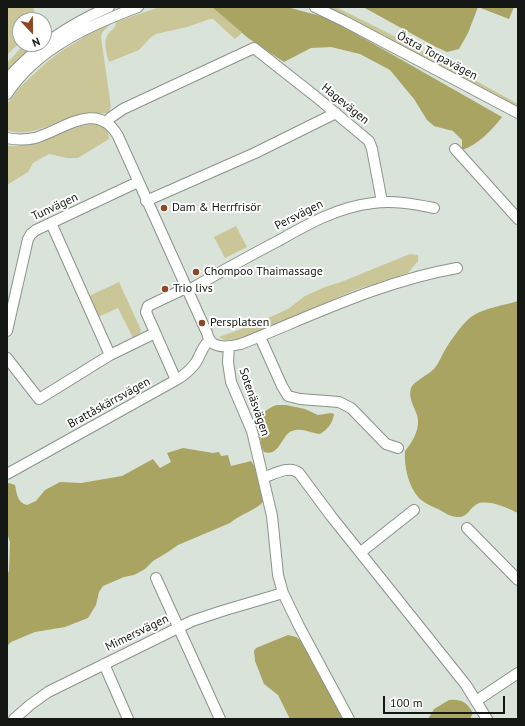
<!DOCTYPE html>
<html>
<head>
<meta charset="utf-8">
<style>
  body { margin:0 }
  #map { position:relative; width:525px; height:726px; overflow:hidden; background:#dae3da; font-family:"PT Sans",sans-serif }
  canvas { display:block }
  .frame { position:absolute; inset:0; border:8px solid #141714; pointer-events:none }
  .north { position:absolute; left:12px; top:12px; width:40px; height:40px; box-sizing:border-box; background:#fff; border:1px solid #a1a2a1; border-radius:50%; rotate:158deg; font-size:11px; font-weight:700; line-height:16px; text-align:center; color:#141714 }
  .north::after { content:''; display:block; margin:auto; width:14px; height:18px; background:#8e4625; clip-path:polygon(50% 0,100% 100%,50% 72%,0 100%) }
  .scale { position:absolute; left:383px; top:696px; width:122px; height:18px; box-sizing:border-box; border:2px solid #141714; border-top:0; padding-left:5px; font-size:12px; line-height:14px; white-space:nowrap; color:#141714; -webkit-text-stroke:3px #fff; paint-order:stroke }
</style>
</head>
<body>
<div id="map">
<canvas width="525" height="726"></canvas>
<div class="frame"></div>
<div class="north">N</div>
<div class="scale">100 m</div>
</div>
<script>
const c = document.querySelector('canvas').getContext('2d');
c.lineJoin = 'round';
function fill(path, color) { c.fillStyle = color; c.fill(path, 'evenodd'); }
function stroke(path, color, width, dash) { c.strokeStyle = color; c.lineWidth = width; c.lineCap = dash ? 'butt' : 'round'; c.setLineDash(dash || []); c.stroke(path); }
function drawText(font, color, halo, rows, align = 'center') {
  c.font = font + ' "PT Sans",sans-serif'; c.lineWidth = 4; c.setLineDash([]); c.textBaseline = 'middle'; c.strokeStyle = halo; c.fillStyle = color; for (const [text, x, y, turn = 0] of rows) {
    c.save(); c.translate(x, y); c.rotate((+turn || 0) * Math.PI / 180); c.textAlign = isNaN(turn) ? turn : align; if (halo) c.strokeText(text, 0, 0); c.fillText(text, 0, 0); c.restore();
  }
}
const green = new Path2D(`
  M7 7H33L37 20H20V44L14 48 7 55Z
  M160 7H212L242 33 235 39 213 19H210L187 27 156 34 150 38 139 50 109 62C107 55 103 43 107 36 110 30 116 29 116 22L130 17Z
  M326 7H336L400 39 518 104V108L340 13Z
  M109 22 110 24 102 33 101 37 111 107 109 112C102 115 93 111 85 113 60 117 32 140 7 130V104L20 87 48 61 63 50Z
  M27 44H39L7 74V63L20 49Z
  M94 124 103 126 108 130 109 139 78 158H67L49 154 33 163 28 172 7 185V146C38 148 64 126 94 124Z
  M236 226 247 247 225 258 214 237Z
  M410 254 418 255V261L408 273 355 290 241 339 225 340 219 337 255 324 288 309 305 296 325 287 341 282Z
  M119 282 141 330 139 336 133 338 118 308 98 317 89 296Z`);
const forest = new Path2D(`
  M212 7H287L324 17 344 27 502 117C492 130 478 145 462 150V140L453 131 434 126 427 120 414 99 390 70 360 54 331 47 311 48 284 62 248 38Z
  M363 7H514L509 19 478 7 468 33 459 49 447 52 436 47Z
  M518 301V513C508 508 488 499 477 504 469 508 468 518 457 517 451 517 445 513 440 510 433 507 424 503 419 498 408 486 404 466 405 451 413 442 421 427 417 415 414 406 408 398 411 388 413 382 428 375 434 369 440 362 443 352 448 345 455 335 464 321 474 315 485 308 505 305 518 301Z
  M277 405H286L305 409 318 415 331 413 334 414C333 423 327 430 320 434 311 433 301 427 292 431 281 435 280 457 264 452 261 447 261 442 260 436 259 433 257 430 257 427 255 417 269 407 277 405Z
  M183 448 213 453 219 452 221 456 228 455 231 466 251 461C259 471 261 489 264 501 255 511 240 514 230 523L178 545 168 552 153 561 145 569 134 575 124 577 103 586 99 592 96 605 88 618 65 627 35 632 11 642 7 646V577L9 570 10 542 7 533V484L9 483 15 485C17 494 17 502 27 505L36 501 45 490 60 482 81 483 122 476 153 459 160 468 171 462 167 453Z
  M288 635 296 637 300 640 344 719H290L278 695 264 684 255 661 254 651 256 648Z
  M449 700C461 699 467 702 473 713L470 719H428L434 709Z`);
const minor = new Path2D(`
  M315 7 344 21 518 113
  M7 79C35 47 70 24 109 7
  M7 94C36 49 90 25 138 7
  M107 123 110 118 123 109 254 48 315 96 369 141 372 149 382 202
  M7 138C16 140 25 140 35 138 63 130 97 99 118 136L207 333C208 337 210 342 214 344 221 348 233 346 241 344 311 316 382 281 457 268
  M455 149 518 219
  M146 201 255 153 336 113
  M51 223 110 355
  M187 291C217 274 247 257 278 241 308 224 338 207 373 203 393 200 414 204 434 208
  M7 331 28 239 31 234 36 230 138 182
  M260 337 282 386 288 396 300 399 339 402 351 408 386 444 398 448
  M229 346 228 362 231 382 252 431 272 516 278 575 283 593 299 626 349 719
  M7 358 39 399 110 355 155 333
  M176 380 146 312 148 306 186 288
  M7 474 176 380C183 376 189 371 194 365 200 358 202 345 210 340
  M263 478C274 474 289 465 299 473L331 516 466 685 487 719
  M467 528 518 580
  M361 552 414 510
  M156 578 220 719
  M104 664 128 719
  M476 701 518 673
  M14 719 30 705 48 692 192 621 222 611 283 593`);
const markers = [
  [164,208,4,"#8e4625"],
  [196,272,4,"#8e4625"],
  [165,289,4,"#8e4625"],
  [202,323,4,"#8e4625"]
];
const streetNames = [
  ["Östra Torpavägen",437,56,28],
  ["Hagevägen",345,104,39],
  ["Tunvägen",55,207,-25],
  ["Persvägen",299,215,-27],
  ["Sotenäsvägen",254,402,71],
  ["Brattåskärrsvägen",109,403,-29],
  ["Mimersvägen",137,633,-26]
];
const poiNames = [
  ["Dam & Herrfrisör",172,208],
  ["Chompoo Thaimassage",204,272],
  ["Trio livs",173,289],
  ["Persplatsen",210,323]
];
fill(green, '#cac698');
fill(forest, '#a9a462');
stroke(minor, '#8a938a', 12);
stroke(minor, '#fff', 10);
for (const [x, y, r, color] of markers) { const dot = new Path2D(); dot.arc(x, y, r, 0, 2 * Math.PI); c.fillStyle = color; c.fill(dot); stroke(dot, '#fff', 1.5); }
drawText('12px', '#141714', '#fff', streetNames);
drawText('12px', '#141714', '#fff', poiNames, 'left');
</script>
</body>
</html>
